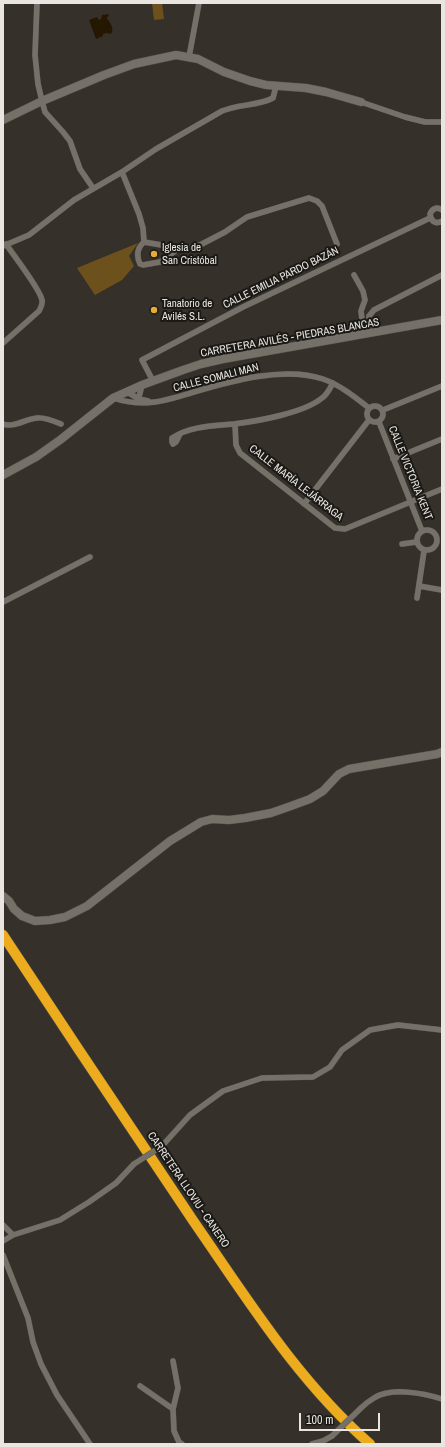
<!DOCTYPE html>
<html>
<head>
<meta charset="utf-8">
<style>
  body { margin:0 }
  #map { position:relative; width:445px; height:1447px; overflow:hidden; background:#353029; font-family:"Archivo Narrow",sans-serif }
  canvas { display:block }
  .frame { position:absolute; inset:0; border:4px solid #e9e6e2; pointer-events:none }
  .scale { position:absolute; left:299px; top:1413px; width:81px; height:18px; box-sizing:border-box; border:2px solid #e9e6e2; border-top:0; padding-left:5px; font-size:12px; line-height:14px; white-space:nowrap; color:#e9e6e2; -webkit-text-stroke:3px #1b1915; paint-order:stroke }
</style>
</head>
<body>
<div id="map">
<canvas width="445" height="1447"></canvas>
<div class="frame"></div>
<div class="scale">100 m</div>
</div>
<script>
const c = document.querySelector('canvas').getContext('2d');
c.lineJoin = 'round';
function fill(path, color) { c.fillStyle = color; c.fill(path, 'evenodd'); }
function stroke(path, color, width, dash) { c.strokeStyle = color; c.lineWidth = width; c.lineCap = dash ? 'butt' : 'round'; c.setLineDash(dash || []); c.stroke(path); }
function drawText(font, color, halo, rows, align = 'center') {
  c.font = font + ' "Archivo Narrow",sans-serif'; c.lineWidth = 4; c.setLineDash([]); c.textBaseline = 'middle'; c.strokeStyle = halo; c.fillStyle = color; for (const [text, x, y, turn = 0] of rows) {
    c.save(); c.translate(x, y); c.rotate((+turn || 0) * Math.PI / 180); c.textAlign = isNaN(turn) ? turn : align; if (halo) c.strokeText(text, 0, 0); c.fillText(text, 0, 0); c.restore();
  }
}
const green = new Path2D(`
  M152 3H162L164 19 154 20Z
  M138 243 129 256 134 266 122 280 95 295 77 268Z`);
const water = new Path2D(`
  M108 14 109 16 107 17V18C110 24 115 27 111 34L106 33 103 34V36L96 39 89 20 97 17 99 20 101 19 102 15Z`);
const street = new Path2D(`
  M37 3 35 55 38 84 42 101 45 112 63 132 70 141 80 169 93 188
  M189 57 199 3
  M361 102 405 117 425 122H442
  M122 172 139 214 143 228 144 242C137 248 136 255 140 264L143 265 160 262 179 248H189L200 245 225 232 247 217 309 198 317 201 322 206 337 244
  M442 210C437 206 432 209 430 214 431 221 435 225 442 221
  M144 242 179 248
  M3 246 29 235 74 200 122 172 156 149 222 111C239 104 258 106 273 98L276 86
  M354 275 363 291 365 300 361 311 364 335
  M369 334V316L374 310 442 275
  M3 343 39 311C41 307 43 304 42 300 40 289 14 256 6 244
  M153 381 142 360 243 307 430 218
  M127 392 139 399 148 401
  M113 398C144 408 164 401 194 392 231 381 284 366 323 379 340 385 355 397 369 408
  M138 401 142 385
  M367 414a8 8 0 1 1 16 0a8 8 0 1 1-16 0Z
  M383 410 442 386
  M379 422 422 531
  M3 424C14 428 25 419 37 418 45 417 54 421 61 424
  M235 424 236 445 240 453 335 528 345 529 442 489
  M180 434 176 442 173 444 172 442V438C190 426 213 426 234 424 258 421 304 413 322 398 327 395 330 388 333 383
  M393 459 442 439
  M304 504 369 420
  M417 540a10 10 0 1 1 20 0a10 10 0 1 1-20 0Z
  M402 544 416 542
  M419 586 442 590
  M417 598 424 551
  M3 602 90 557
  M162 1146 190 1115 223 1091 262 1078 313 1077 330 1067 342 1050 370 1030 398 1025 442 1030
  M3 1225 13 1235
  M3 1241 13 1235 60 1220 89 1202 116 1183 134 1164
  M3 1255 28 1318 33 1342 41 1364 57 1395 90 1444
  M173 1361 178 1388 173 1409 174 1431 179 1442 182 1444
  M140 1386 173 1409
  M361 1408C365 1404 369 1401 374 1398 391 1387 423 1393 442 1399
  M312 1444 323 1441 332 1436`);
const secondary = new Path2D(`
  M3 120 42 101 104 75 134 64 176 55 198 59 224 72 250 81 266 85 306 88 326 92 361 102
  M3 475 36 457 60 440 113 398 142 385 183 370 201 364 223 359 442 320
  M3 896 9 901 14 909 22 916 35 921 50 920 65 917 87 906 170 841 201 822 212 819 229 820 245 818 271 813 291 806 310 799 323 791 339 774 349 769 437 754 442 752`);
const highway = new Path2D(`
  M3 935C66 1031 130 1127 194 1222 248 1300 298 1381 370 1444`);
const streetBridge = new Path2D(`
  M134 1164 162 1146
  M332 1436 361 1408`);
const markers = [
  [154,254,4,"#e6ac36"],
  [154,310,4,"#e6ac36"]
];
const poiNames = [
  ["Iglesia de",162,248],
  ["San Cristóbal",162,261],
  ["Tanatorio de",162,304],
  ["Avilés S.L.",162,317]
];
const streetNames = [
  ["CALLE EMILIA PARDO BAZÁN",281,278,-26],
  ["CARRETERA AVILÉS - PIEDRAS BLANCAS",290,338,-10],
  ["CALLE SOMALI MAN",216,378,-14],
  ["CALLE VICTORIA KENT",410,473,68],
  ["CALLE MARÍA LEJÁRRAGA",296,483,38],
  ["CARRETERA LLOVIU - CANERO",188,1190,56]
];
fill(green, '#6d511d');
fill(water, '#251800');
stroke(street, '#514e48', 6);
stroke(secondary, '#514e48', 9);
stroke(highway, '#514e48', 11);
stroke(street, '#757068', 5.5);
stroke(secondary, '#757068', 8);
stroke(highway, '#ecac1e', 10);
stroke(streetBridge, '#514e48', 6, []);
stroke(streetBridge, '#757068', 5.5);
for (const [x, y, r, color] of markers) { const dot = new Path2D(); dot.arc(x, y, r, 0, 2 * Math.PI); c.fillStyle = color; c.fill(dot); stroke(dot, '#1b1915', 1.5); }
drawText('11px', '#e9e6e2', '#1b1915', poiNames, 'left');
drawText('11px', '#e9e6e2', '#1b1915', streetNames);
</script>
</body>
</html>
